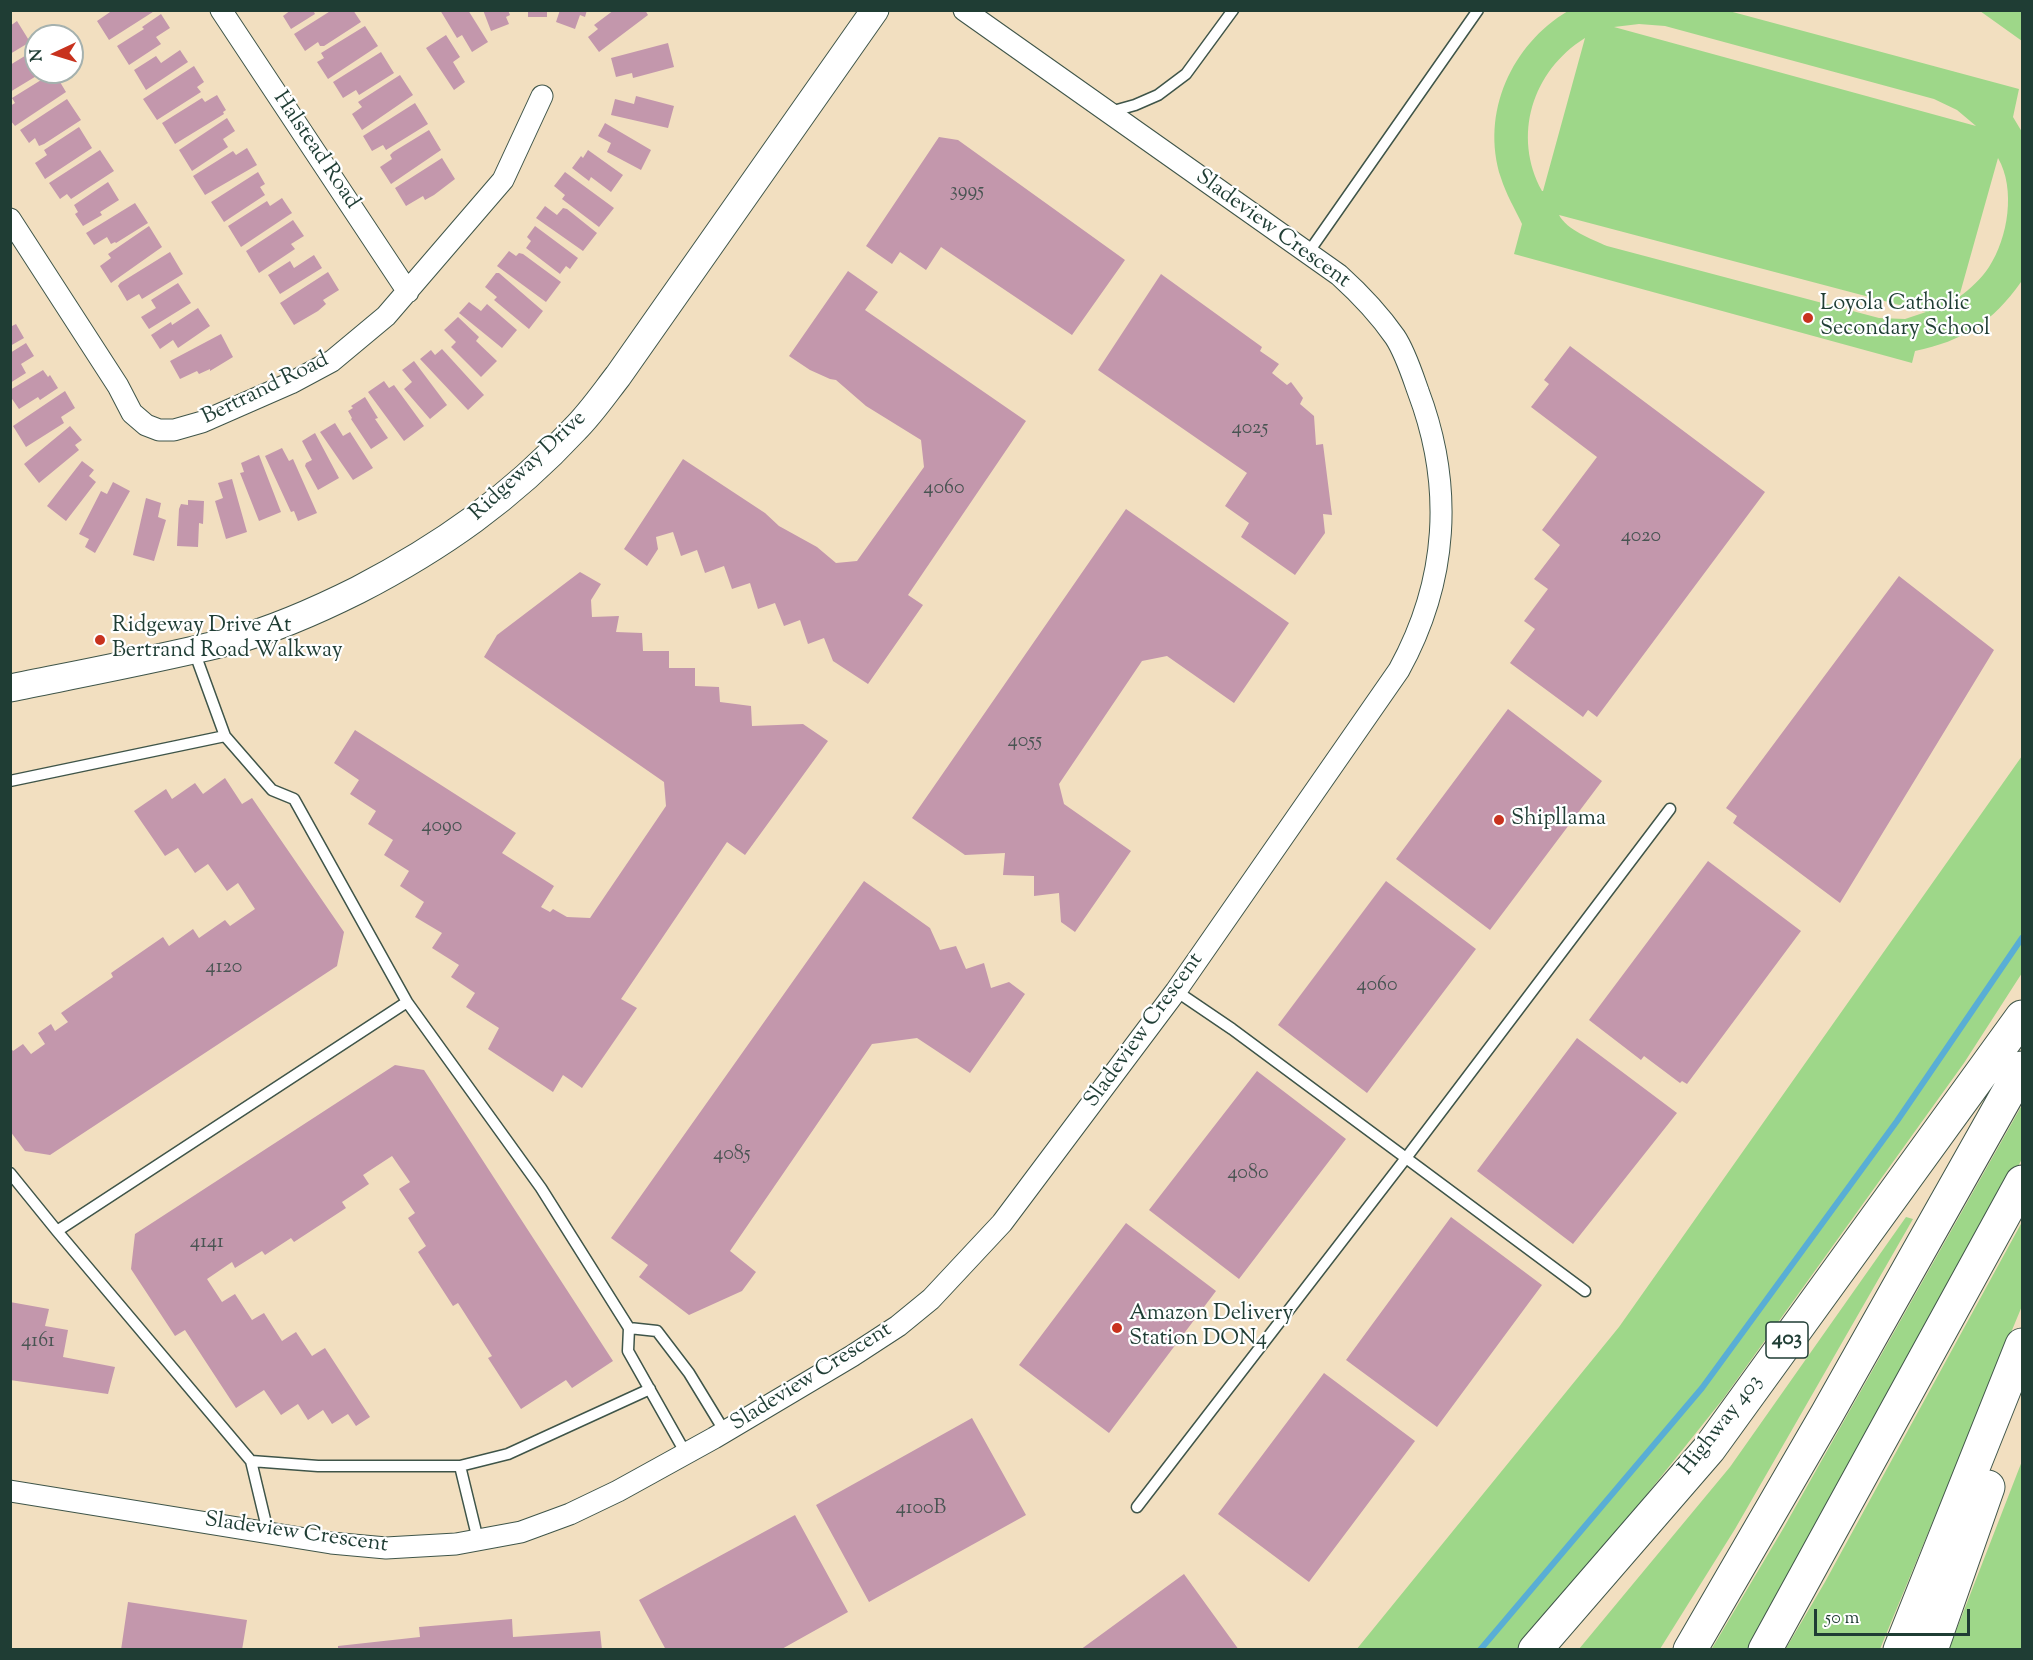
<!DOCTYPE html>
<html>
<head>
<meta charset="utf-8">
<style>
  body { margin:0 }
  #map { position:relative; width:2033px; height:1660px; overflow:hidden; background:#f2dfc0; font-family:"Sorts Mill Goudy",serif }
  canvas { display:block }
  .frame { position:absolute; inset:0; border:12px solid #1f3d34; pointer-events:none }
  .north { position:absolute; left:24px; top:24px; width:60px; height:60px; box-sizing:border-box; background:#fff; border:2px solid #a5b1ae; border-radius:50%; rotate:266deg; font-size:16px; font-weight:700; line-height:24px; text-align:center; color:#1f3d34 }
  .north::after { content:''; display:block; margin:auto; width:21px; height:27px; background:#c8321e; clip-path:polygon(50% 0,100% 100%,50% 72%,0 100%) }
  .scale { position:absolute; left:1814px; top:1609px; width:156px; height:27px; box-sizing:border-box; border:3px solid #1f3d34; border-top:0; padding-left:8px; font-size:18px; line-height:21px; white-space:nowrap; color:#1f3d34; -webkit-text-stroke:4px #fff; paint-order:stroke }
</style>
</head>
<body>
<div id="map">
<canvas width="2033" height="1660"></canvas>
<div class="frame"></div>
<div class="north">N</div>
<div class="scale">50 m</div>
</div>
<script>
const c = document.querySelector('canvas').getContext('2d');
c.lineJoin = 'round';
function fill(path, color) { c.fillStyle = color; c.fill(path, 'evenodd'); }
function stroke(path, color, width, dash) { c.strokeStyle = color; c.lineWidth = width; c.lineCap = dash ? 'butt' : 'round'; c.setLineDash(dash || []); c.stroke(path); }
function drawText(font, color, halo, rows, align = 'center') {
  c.font = font + ' "Sorts Mill Goudy",serif'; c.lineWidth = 4.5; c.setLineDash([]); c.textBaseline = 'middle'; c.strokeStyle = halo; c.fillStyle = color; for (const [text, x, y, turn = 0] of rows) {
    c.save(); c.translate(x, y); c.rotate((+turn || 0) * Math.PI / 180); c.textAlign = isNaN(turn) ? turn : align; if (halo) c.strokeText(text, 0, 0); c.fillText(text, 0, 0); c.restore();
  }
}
const green = new Path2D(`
  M1568 11H1729L2019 89 2013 117 2022 132 2021 282C1993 322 1963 341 1915 351L1912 363 1514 254 1522 224C1515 209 1506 194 1501 178 1480 113 1512 44 1568 11ZM1639 24 1665 26 1934 99 1957 110 1976 126 1614 27ZM1585 38 1543 191H1542C1512 136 1532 71 1585 38ZM1998 158C2016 189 2008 238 1989 267 1981 279 1970 289 1959 297ZM1559 215 1926 312 1905 319 1879 318 1607 246C1591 239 1567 230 1559 215Z
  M1980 11H2022V41Z
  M2022 756V973L1964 1063 1723 1399 1557 1607 1519 1649 1356 1650 1619 1327Z
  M2022 1105V1159L1776 1607 1751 1649 1711 1650 1783 1529Z
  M1906 1217 1913 1219 1735 1529 1660 1649H1579L1730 1467Z
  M2022 1222V1306L1880 1649 1785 1650 1825 1582Z
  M2022 1461V1649H1949Z`);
const stream = new Path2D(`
  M1480 1650 1702 1388 1897 1121 2022 938`);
const building = new Path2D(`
  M113 10H156L109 40 97 21Z
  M291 10H317L314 12 315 14 291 29 283 16Z
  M332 10H353L361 22 324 46H320L318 42 305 51 294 34Z
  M440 10H468L488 42 472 52 462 35 457 38Z
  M483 10H508L510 15 506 17 509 24 491 31Z
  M528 10H547V17H528Z
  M560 10H587L585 17 580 15 575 29 556 22Z
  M614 10H645L648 15 599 52 588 37 598 29 594 25Z
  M161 14 170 28 156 37 161 44 129 65 117 46 144 29 142 27Z
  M17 21 30 42 10 54V26Z
  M365 26 378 46 328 79 317 62 324 58 321 53Z
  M446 35 460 57 453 62 465 82 454 90 426 48Z
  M668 43 674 67 633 78 632 73 616 77 611 58Z
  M180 50 188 62 146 90 134 70 156 56 161 63Z
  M33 51 36 56V72H43L10 92V65Z
  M381 52 394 73 359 95 356 90 343 98 333 82Z
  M194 66 204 82 197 87 201 92 157 120 143 99Z
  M54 72 66 92 15 126 10 120V106L15 103 12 98Z
  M400 75 413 95 362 130 352 114 362 107 358 102Z
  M217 95 226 110 223 112 224 114 175 144 162 123 202 98 205 102Z
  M636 96 674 106 668 128 611 115 615 99 634 104Z
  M67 99 81 120 44 144 39 146 35 138 29 143 20 130Z
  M415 103 428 124 386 150 383 145 372 151 363 136Z
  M227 118 235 131 223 139 228 147 192 171 179 150Z
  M605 123 651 150 641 170 607 152 611 143 598 136Z
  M79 127 92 148 45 179 35 163 47 155 44 150Z
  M429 130 441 150 391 184 380 167 392 159 390 155 393 152Z
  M939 137 958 140 1125 260 1072 335 941 247 926 270 900 252 892 264 866 246Z
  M247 148 257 165 205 195 193 176 233 151 236 155Z
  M100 150 114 171 71 199 67 194 60 199 49 183Z
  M588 150 623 175 611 192 591 177 589 181 572 168 581 156 583 158Z
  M442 158 455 179 434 195 425 200 423 196 406 206 395 188Z
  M258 172 265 184 260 187 265 195 224 222 211 202Z
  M565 172 614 208 599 227 562 199 565 195 554 186Z
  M108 182 119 200 100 212 102 215 83 226 75 214 78 212 74 205Z
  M282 198 292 213 241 247 228 226 267 201 270 206Z
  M135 203 148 223 116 243 115 242 111 244 107 237 94 245 86 233Z
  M545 206 557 215 563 208 567 209 597 233 583 251 536 218Z
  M293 220 304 236 291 244 295 249 259 273 246 251Z
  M149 226 162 247 111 283 100 266 111 258 108 254Z
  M535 226 578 258 570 269 566 266 560 274 526 248 531 241 527 237Z
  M509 251 516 256 519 253 523 254 561 282 546 302 497 266Z
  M170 252 183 274 142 299 139 294 127 301 118 286 120 283Z
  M314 255 322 268 280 294 268 275 290 261 294 268Z
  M848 271 878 292 865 310 1026 421 908 595 923 605 868 684 833 661 824 638 808 644 800 620 784 626 775 603 758 609 750 583 732 589 724 566 705 573 697 550 681 556 673 532 656 537 658 549 647 566 624 549 683 459 765 513 779 526 817 547 836 563 857 561 924 467 921 440 866 406 836 380 830 379 810 370 789 356Z
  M328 272 339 290 323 300 326 304 318 311 294 325 280 303Z
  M496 273H499L543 311 529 329 494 300 497 297 485 287Z
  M1161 274 1262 347 1260 351 1279 364 1272 373 1287 385 1291 382 1303 398 1300 404 1314 416 1316 445 1323 444 1332 515 1323 514 1325 533 1295 575 1241 537 1249 523 1225 506 1247 473 1098 370Z
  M178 283 191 303 149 329 141 317 156 308 151 300Z
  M469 302 481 311 487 304 517 330 502 348 459 313Z
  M198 308 210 326 178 348 173 340 160 349 151 335 171 322 172 325Z
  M458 317 479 337 476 341 497 361 481 377 451 347 456 342 444 330Z
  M16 324 24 338 10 346V327Z
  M221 334 233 357 210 371V369L199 374 197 371 180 379 170 361Z
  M26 343 34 356 21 364 26 373 10 383V353Z
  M1570 346 1765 492 1597 717 1588 710 1583 717 1510 663 1535 629 1524 621 1548 589 1534 579 1560 545 1542 530 1597 457 1531 407 1549 384 1544 380Z
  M442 349 484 395 468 410 420 359 431 350 435 355Z
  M414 361 447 405 430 419 404 389 412 382 402 370Z
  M43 370 48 377 50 375 58 388 40 400 38 397 19 409 10 396V390Z
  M384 381 389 388 394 385 424 426 404 441 368 392Z
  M65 391 75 408 61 417 64 423 26 447 13 426Z
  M365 397 378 418 375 419 388 438 371 449 351 419 352 418 348 411 353 408 351 406Z
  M335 423 343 436 350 432 373 468 353 480 320 432Z
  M70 426 82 440 75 445 79 450 39 483 24 464Z
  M315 433 339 478 318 490 305 466 306 463 312 460 302 441Z
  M282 448 289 461 293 459 317 513 298 521 294 511 291 512 265 456Z
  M259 455 281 512 259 521 240 473 244 472 241 463Z
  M82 461 94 470 89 476 96 482 66 521 47 506Z
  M232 479 247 532 226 539 215 501 223 498 218 483Z
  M113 482 130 491 95 553 85 547 89 539 79 534 101 491 107 494Z
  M146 498 161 503 158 517 166 520 154 561 133 555Z
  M188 500 204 501 203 524 199 523 198 547 177 546 179 509 181 504 188 505Z
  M1126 509 1289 623 1234 703 1167 656 1142 661 1059 784 1064 804 1131 851 1075 932 1061 922 1059 893 1034 896V876L1003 875 1005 853 965 855 912 818Z
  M580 572 601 584 591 600 592 617 619 616 616 632 642 633 643 651H669V668H695V686L719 687 720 702 751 706 752 726 803 724 828 741 745 855 727 842 621 999 637 1008 582 1088 563 1075 553 1092 488 1049 499 1028 466 1007 475 993 451 977 459 965 432 948 442 933 415 917 424 902 400 886 409 871 384 855 393 840 368 824 376 811 350 794 359 780 334 763 355 730 516 833 502 853 554 886 541 907 550 912 553 909 567 917 590 918 666 806 664 782 484 657 497 635Z
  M1899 576 1994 650 1840 903 1733 823 1737 816 1726 808Z
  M1508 709 1602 781 1490 930 1396 859Z
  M225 778 242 804 252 798 344 932 337 966 50 1155 25 1151 10 1131V1047L13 1051 23 1044 31 1054 45 1044 38 1033 51 1024 55 1031 68 1022 61 1013 113 977 111 973 163 937 169 946 193 929 199 938 225 920 230 926 255 909 238 883 227 891 208 864 195 873 178 848 165 856 134 811 166 789 172 799 195 783 203 794Z
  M1708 861 1801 931 1687 1084 1682 1081 1680 1083 1644 1056 1641 1060 1589 1020Z
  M864 881 930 928 940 950 956 946 966 969 984 963 991 988 1009 982 1025 994 970 1073 917 1038 872 1044 730 1251 756 1272 742 1291 689 1315 639 1277 648 1265 611 1238Z
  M1386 881 1476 949 1367 1093 1278 1025Z
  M1577 1038 1677 1113 1573 1244 1477 1171Z
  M395 1065 424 1070 613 1361 572 1388 566 1380 521 1409 488 1358 492 1356 458 1303 453 1306 418 1252 426 1246 408 1218 415 1213 399 1189 410 1182 392 1156 363 1175 369 1184 342 1202 346 1208 294 1242 291 1238 265 1255 262 1251 235 1268 232 1262 207 1279 222 1302 235 1294 252 1320 264 1313 282 1341 296 1332 312 1356 325 1348 370 1417 356 1426 348 1414 332 1424 323 1410 308 1420 298 1404 281 1415 264 1390 236 1408 185 1330 175 1336 131 1269 135 1234Z
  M1257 1071 1346 1139 1239 1279 1149 1210Z
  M1451 1217 1542 1285 1437 1427 1346 1360Z
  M1126 1223 1216 1291 1109 1433 1019 1365Z
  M10 1302 49 1309 45 1326 68 1330 63 1357 115 1367 108 1394 10 1380Z
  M1324 1373 1415 1441 1309 1582 1218 1514Z
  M972 1418 1026 1515 869 1602 816 1505Z
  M795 1515 848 1612 780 1650H666L639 1600Z
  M1184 1574 1239 1650H1080Z
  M128 1602 247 1620 242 1650H121Z
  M512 1619 513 1637 600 1631 602 1650H338V1646L420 1637 419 1627Z`);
const service = new Path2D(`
  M1110 112 1135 105 1158 95 1186 74 1233 10
  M1308 253 1478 10
  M10 781 225 736
  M407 1002 541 1188 629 1328 628 1351 685 1452
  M10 1173 57 1231 251 1461 268 1532
  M57 1231 407 1002 294 799 272 790 225 736 194 651
  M1585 1291 1406 1158 1670 809
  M629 1328 657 1331 689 1373 725 1432
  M251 1461 318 1466H460L508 1454 650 1389
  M460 1466 478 1540
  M1137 1507 1406 1158 1232 1029 1176 991`);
const minor = new Path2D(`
  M221 10 408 292
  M10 219 118 386 132 413 146 425 159 430H174L202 422 291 383 332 361 386 316 503 180 542 96
  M10 1491 331 1543 386 1548 456 1544 521 1532 570 1514 618 1491 714 1438 852 1356 898 1326 931 1299 1002 1223 1176 991 1399 670C1448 581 1454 486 1418 391 1412 374 1405 352 1395 337 1379 314 1360 294 1339 275L964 10`);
const tertiary = new Path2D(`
  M10 688C84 673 159 659 232 641 275 629 318 610 358 590 441 547 511 498 575 429 591 413 604 394 618 376L875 10`);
const motorway = new Path2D(`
  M1535 1650 1709 1449 2022 1017
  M1690 1650 1827 1414 2022 1068
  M1765 1650 2022 1182
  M1900 1650 2022 1345
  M1931 1650 1988 1487`);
const markers = [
  [1808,318,6,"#c8321e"],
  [100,640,6,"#c8321e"],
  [1499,820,6,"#c8321e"],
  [1117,1328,6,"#c8321e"]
];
const numberNames = [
  ["3995",967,193],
  ["4025",1250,430],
  ["4060",944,490],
  ["4020",1641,538],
  ["4055",1025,743],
  ["4090",442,828],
  ["4120",224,969],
  ["4060",1377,987],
  ["4085",732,1156],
  ["4080",1248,1175],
  ["4141",207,1244],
  ["4161",38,1343],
  ["4100B",921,1510]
];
const shields = [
  [1787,1340,42]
];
const shieldNames = [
  ["403",1787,1340]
];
const streetNames = [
  ["Halstead Road",315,151,56],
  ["Sladeview Crescent",1272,230,36],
  ["Bertrand Road",266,390,-26],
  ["Ridgeway Drive",529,467,-43],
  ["Sladeview Crescent",1145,1031,-54],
  ["Sladeview Crescent",812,1378,-32],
  ["Highway 403",1722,1426,-52],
  ["Sladeview Crescent",296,1534,8]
];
const poiNames = [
  ["Loyola Catholic",1820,305],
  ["Secondary School",1820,330],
  ["Ridgeway Drive At",112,627],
  ["Bertrand Road Walkway",112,652],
  ["Shipllama",1511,820],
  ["Amazon Delivery",1129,1315],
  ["Station DON4",1129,1340]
];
fill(green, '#9ed789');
stroke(stream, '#59aed5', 6);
fill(building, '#c397ac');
stroke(service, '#3f5549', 13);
stroke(minor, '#3f5549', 23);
stroke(tertiary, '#3f5549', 29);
stroke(motorway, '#3f5549', 35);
stroke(service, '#fff', 10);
stroke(minor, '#fff', 21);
stroke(tertiary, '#fff', 27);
stroke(motorway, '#fff', 33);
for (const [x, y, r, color] of markers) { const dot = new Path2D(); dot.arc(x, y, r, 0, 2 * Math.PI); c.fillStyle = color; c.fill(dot); stroke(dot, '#fff', 2); }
drawText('20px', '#485452', null, numberNames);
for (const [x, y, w] of shields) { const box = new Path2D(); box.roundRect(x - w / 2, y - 18, w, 36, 4.5); c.fillStyle = '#fff'; c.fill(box); stroke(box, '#1f3d34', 1.5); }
drawText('bold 21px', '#1f3d34', null, shieldNames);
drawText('22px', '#1f3d34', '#fff', streetNames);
drawText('22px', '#1f3d34', '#fff', poiNames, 'left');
</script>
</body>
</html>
